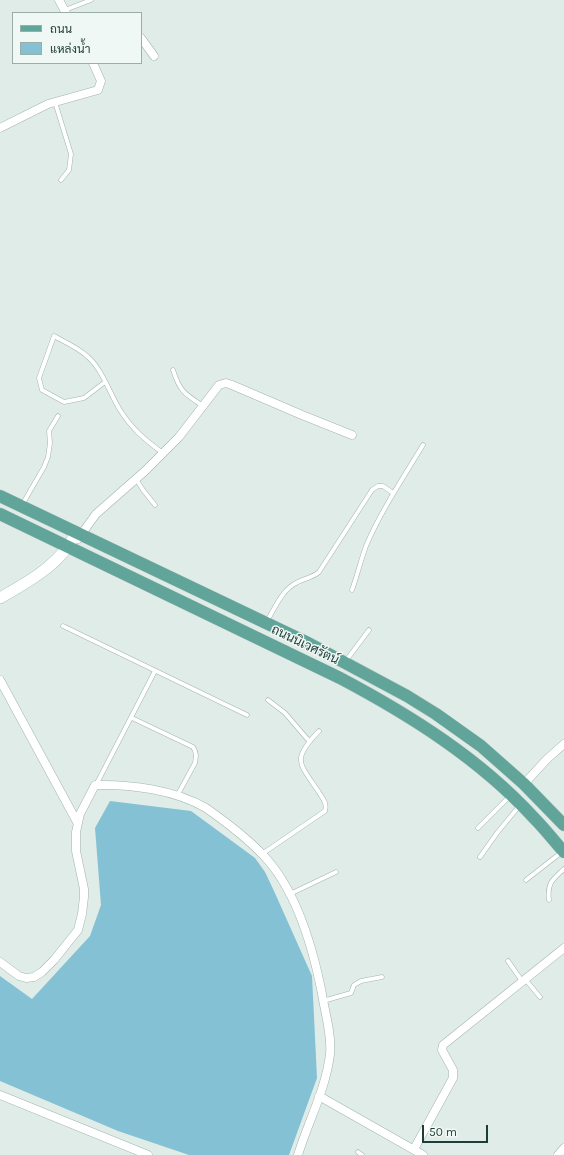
<!DOCTYPE html>
<html>
<head>
<meta charset="utf-8">
<style>
  body { margin:0 }
  #map { position:relative; width:564px; height:1155px; overflow:hidden; background:#dfece7; font-family:Karla,Sarabun,sans-serif }
  canvas { display:block }
  .legend { position:absolute; left:12px; top:12px; width:130px; height:52px; box-sizing:border-box; background:#f0f8f5; border:1px solid #9cada9; margin:0; padding:5px 7px; list-style:none; font-size:12px; color:#1f3d38 }
  .legend li { display:flex; align-items:center; gap:8px; height:20px }
  .legend b { width:20px; border:1px solid #9cada9 }
  .scale { position:absolute; left:422px; top:1125px; width:66px; height:18px; box-sizing:border-box; border:2px solid #1f3d38; border-top:0; padding-left:5px; font-size:12px; line-height:14px; white-space:nowrap; color:#1f3d38; -webkit-text-stroke:3px #f0f8f5; paint-order:stroke }
</style>
</head>
<body>
<div id="map">
<canvas width="564" height="1155"></canvas>
<ul class="legend">
<li><b style="height:5px;background:#61a499"></b>ถนน</li>
<li><b style="height:11px;background:#84c1d5"></b>แหล่งน้ำ</li>
</ul>
<div class="scale">50 m</div>
</div>
<script>
const c = document.querySelector('canvas').getContext('2d');
c.lineJoin = 'round';
function fill(path, color) { c.fillStyle = color; c.fill(path, 'evenodd'); }
function stroke(path, color, width, dash) { c.strokeStyle = color; c.lineWidth = width; c.lineCap = dash ? 'butt' : 'round'; c.setLineDash(dash || []); c.stroke(path); }
function drawText(font, color, halo, rows, align = 'center') {
  c.font = font + ' Karla,Sarabun,sans-serif'; c.lineWidth = 3; c.setLineDash([]); c.textBaseline = 'middle'; c.strokeStyle = halo; c.fillStyle = color; for (const [text, x, y, turn = 0] of rows) {
    c.save(); c.translate(x, y); c.rotate((+turn || 0) * Math.PI / 180); c.textAlign = isNaN(turn) ? turn : align; if (halo) c.strokeText(text, 0, 0); c.fillText(text, 0, 0); c.restore();
  }
}
const water = new Path2D(`
  M110 801 191 811 255 858 265 872 274 891 312 976 317 1078 289 1155H189L118 1131 0 1081V976L32 999 90 936 101 905 95 828Z`);
const lane = new Path2D(`
  M65 10 91 0
  M55 102 71 154 69 170 61 180
  M173 370C180 392 185 394 203 406
  M105 382 84 398 64 402 42 390 39 378 54 336C65 342 79 348 88 357 102 369 110 394 120 410 132 429 145 440 163 453
  M136 479 143 490 155 505
  M22 505 44 467 48 457 50 443 49 431 58 416
  M352 590C357 576 361 560 366 546 381 511 403 478 423 445
  M267 621C275 608 282 590 296 583 303 579 312 578 319 572L372 490 378 486H383L393 493
  M63 626 247 715
  M345 662 369 630
  M268 700 285 713 309 741
  M132 718 193 747C197 753 196 757 195 763L177 796
  M96 785 155 671
  M478 828 511 795
  M262 854 325 811C327 804 324 800 320 794 300 763 290 761 319 731
  M480 857 497 833 520 805
  M526 880 563 851
  M290 894 336 872
  M549 900C547 883 552 880 564 869
  M508 961 522 981
  M525 979 540 997
  M323 1001 351 993 354 985 361 981 382 977
  M358 1152 362 1155`);
const street = new Path2D(`
  M59 0 66 13
  M141 38 154 56
  M0 128 48 104 98 90 101 81 93 63
  M78 539 96 514 145 471 179 437 219 385 226 383 232 385 302 415 352 435
  M0 680 77 822
  M524 784 547 759 564 744
  M0 962 19 976 26 978 34 977 42 972 54 960 78 930 82 914 84 897V889L76 851V832L80 814 95 785C131 784 175 790 206 808 226 822 247 838 264 856 297 891 313 948 322 994 325 1013 332 1035 330 1054 326 1089 308 1122 298 1155
  M0 1095 148 1155
  M319 1096 423 1155
  M414 1149 453 1078V1070L442 1050 443 1045 564 948
  M558 1155 564 1148`);
const secondary = new Path2D(`
  M0 598C28 582 63 563 76 532`);
const primary = new Path2D(`
  M0 496 308 643 407 696 436 714 481 746 524 784 564 825
  M0 514 340 678C410 715 480 759 534 818 545 829 554 841 564 852`);
const streetNames = [
  ["ถนนนิเวศรัตน์",305,645,26]
];
fill(water, '#84c1d5');
stroke(lane, '#a2b4af', 5);
stroke(street, '#a2b4af', 9);
stroke(secondary, '#9db8b1', 12);
stroke(primary, '#c0c9c7', 13);
stroke(lane, '#fff', 4);
stroke(street, '#fff', 8);
stroke(secondary, '#fff', 11);
stroke(primary, '#61a499', 12);
drawText('13px', '#1f3d38', '#f0f8f5', streetNames);
</script>
</body>
</html>
